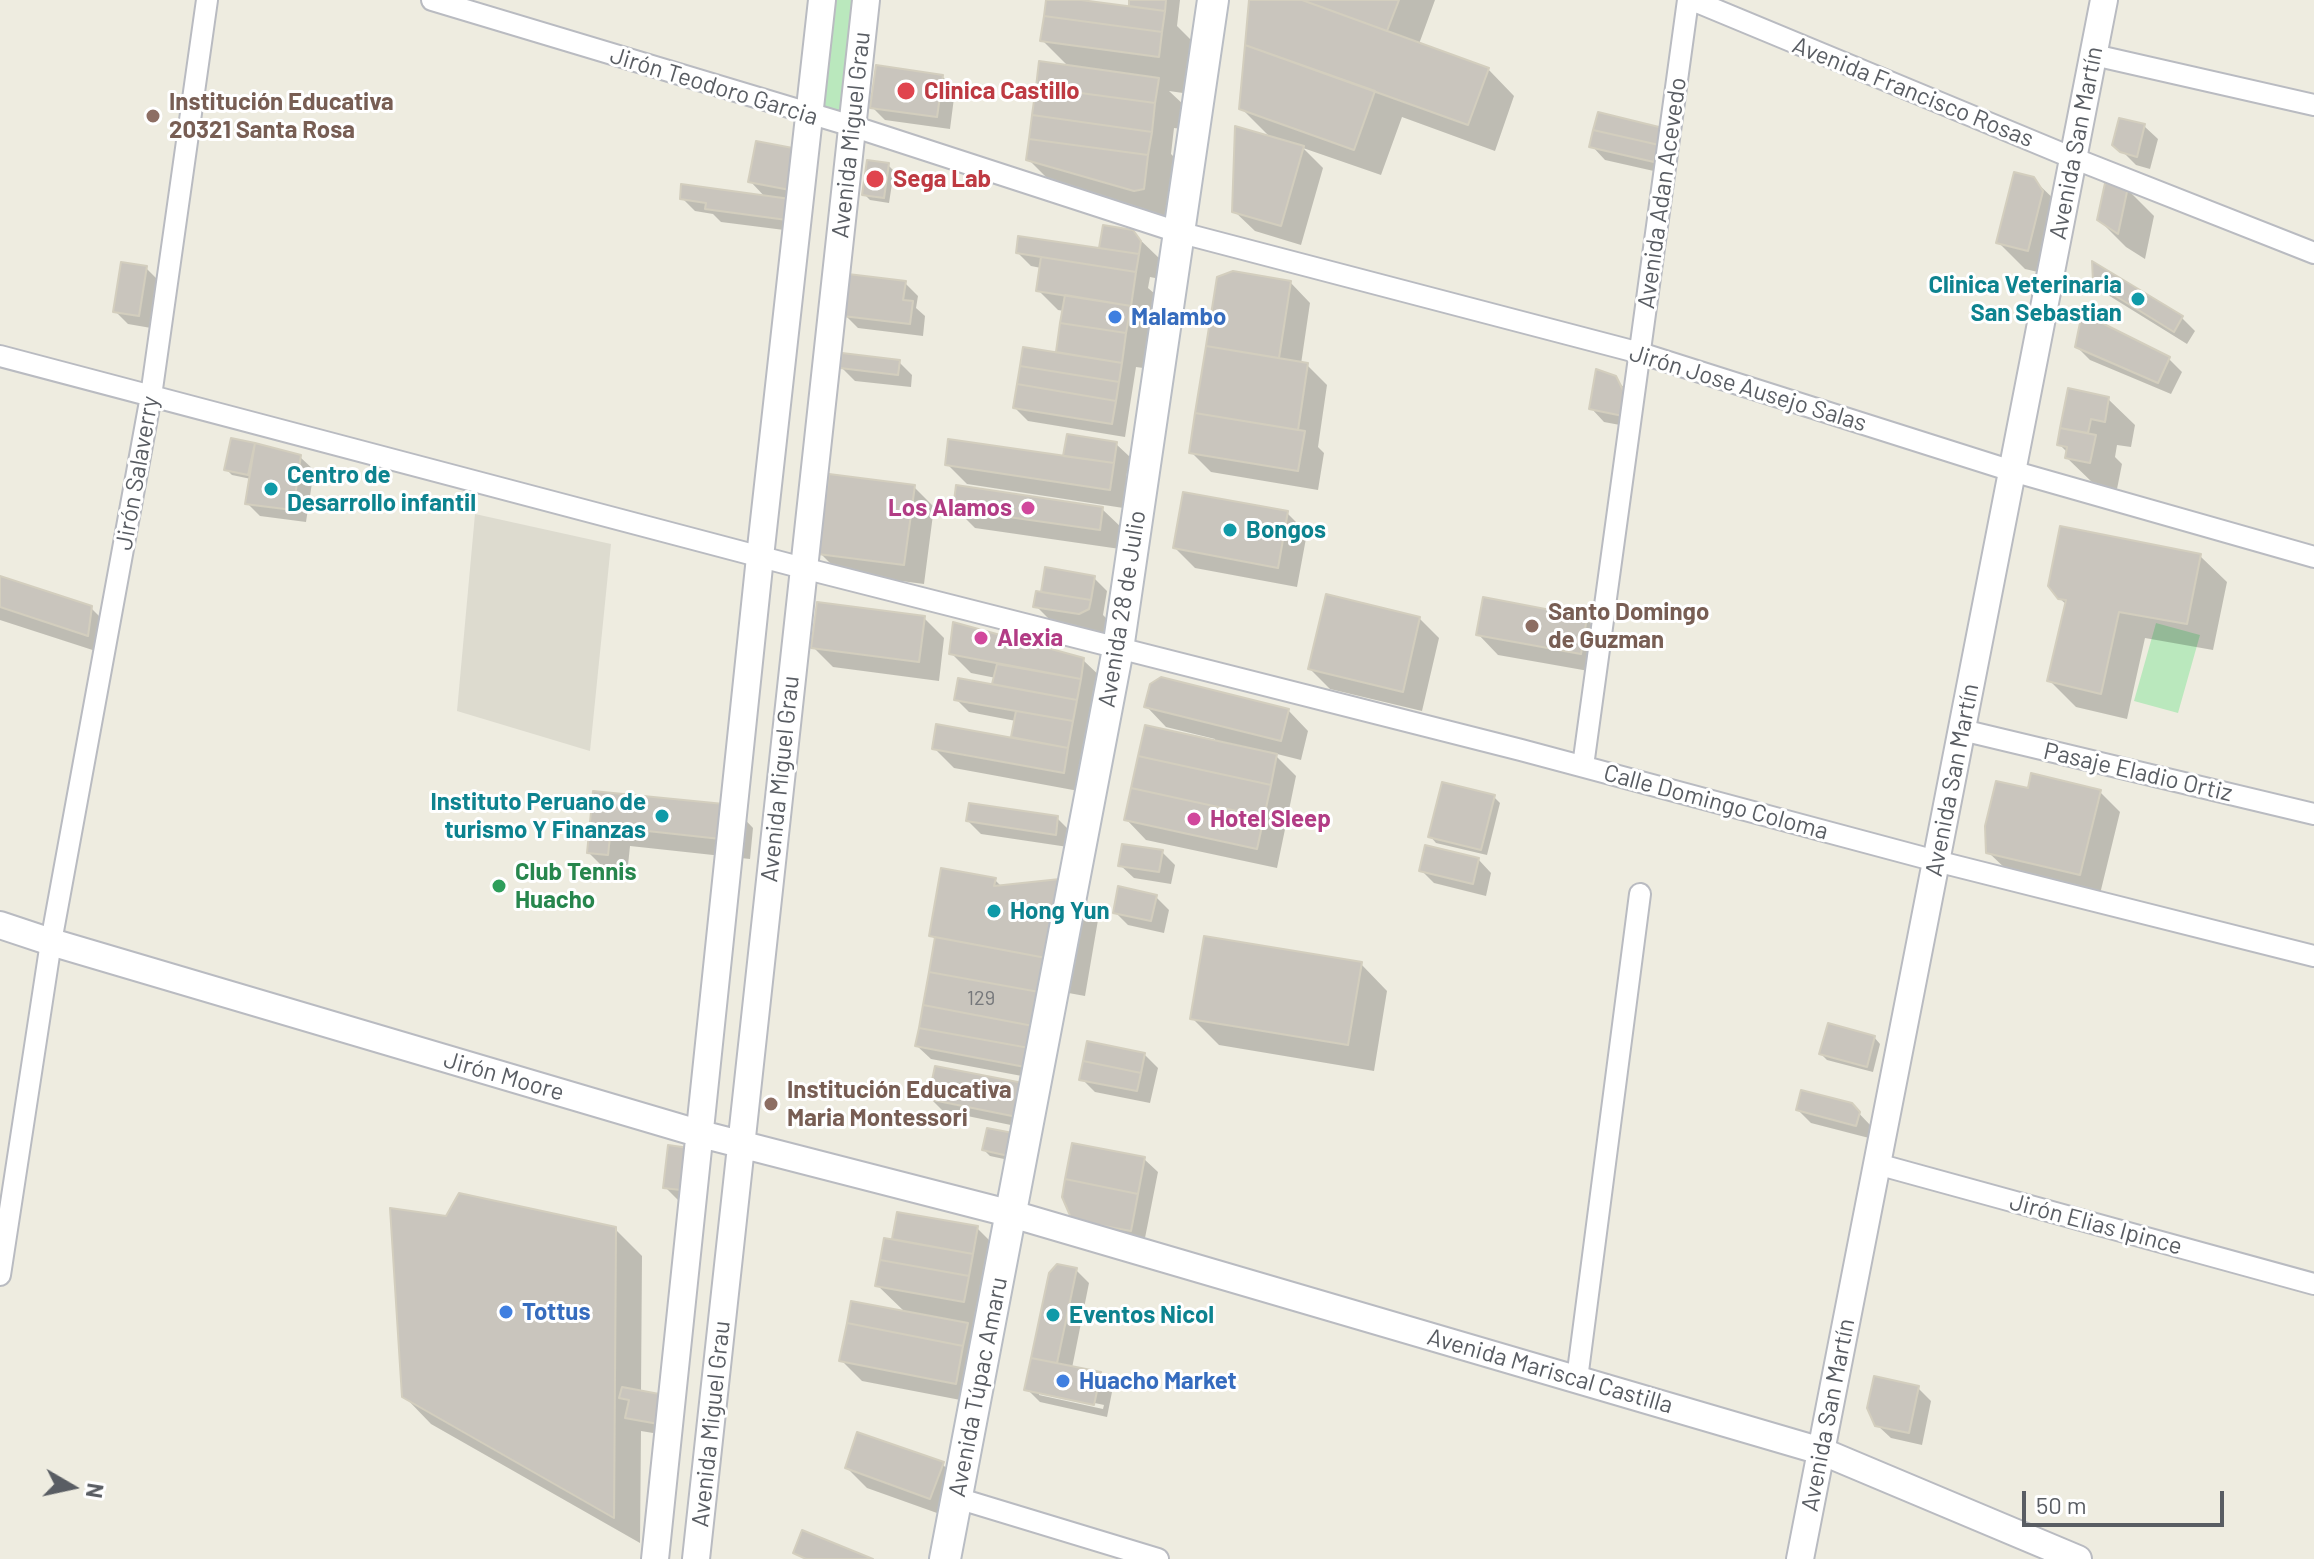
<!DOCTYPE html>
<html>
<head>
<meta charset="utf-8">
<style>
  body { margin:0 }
  #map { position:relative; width:2314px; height:1559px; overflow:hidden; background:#eeece0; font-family:Barlow,sans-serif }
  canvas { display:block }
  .north { position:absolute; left:32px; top:1447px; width:80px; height:80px; -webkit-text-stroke:6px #fff; paint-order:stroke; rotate:99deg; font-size:22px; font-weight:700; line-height:32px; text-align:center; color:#595d63 }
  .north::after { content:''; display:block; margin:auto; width:28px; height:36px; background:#595d63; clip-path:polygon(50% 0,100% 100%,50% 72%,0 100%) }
  .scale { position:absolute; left:2022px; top:1491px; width:202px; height:36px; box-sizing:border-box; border:4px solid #595d63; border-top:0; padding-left:10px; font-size:24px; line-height:28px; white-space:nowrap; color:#595d63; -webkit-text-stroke:6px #fff; paint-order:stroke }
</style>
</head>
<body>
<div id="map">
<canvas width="2314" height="1559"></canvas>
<div class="north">N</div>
<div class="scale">50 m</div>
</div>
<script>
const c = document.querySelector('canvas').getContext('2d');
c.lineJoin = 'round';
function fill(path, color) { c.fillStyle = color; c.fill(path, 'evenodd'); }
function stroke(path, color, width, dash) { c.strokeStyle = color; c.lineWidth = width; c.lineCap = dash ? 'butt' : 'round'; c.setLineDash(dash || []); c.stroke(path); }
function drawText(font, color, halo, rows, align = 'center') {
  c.font = font + ' Barlow,sans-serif'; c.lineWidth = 6; c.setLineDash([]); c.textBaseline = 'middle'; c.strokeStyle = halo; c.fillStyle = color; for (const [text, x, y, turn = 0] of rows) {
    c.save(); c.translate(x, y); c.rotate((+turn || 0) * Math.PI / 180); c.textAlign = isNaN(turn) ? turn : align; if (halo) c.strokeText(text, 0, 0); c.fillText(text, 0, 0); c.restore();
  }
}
const education = new Path2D(`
  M475 514 611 544 590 751 457 711Z`);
const green = new Path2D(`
  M827 0H858L846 115 816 107Z
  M2156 623 2200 635 2178 713 2134 701Z`);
const shadow = new Path2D(`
  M1048 0H1066L1130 9 1131 0H1180L1177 26 1203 52 1197 95 1169 91 1185 106 1182 129 1174 128 1171 154 1190 173 1170 215 1162 217 1055 186 1028 159 1070 68 1042 40Z
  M1252 0H1435L1419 44 1488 69 1514 96 1495 151 1402 117 1381 175 1303 148 1323 168 1301 245 1255 231 1234 211 1271 138 1241 108Z
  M942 76 955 90 950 129 885 120 872 107Z
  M2144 126 2158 139 2150 169 2136 165 2115 144Z
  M1662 129 1667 174 1605 160 1592 146Z
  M797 151 800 232 721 222 713 214 695 211 682 198H766L750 181Z
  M888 165 894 171 889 203 870 200 864 194Z
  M2033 179 2061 206 2055 276 2025 269 1999 243Z
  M2127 189 2154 216 2145 259 2126 247 2099 220Z
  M1132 232 1160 259 1167 270 1165 280 1150 277 1148 288 1155 294 1165 371 1136 367 1125 437 1028 421 1015 408 1057 355 1064 311 1058 310 1038 290 1041 268 1031 266 1018 253 1105 251 1101 247Z
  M146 268 159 281 151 328 128 324 115 311Z
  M1219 278 1290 282 1310 303 1301 364 1307 365 1327 385 1318 447 1324 453 1318 490 1211 472 1191 452Z
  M2095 282 2182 318 2195 331 2187 344 2108 295Z
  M905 283 918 296 916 308 925 316 923 336 858 328 845 315Z
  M2077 347 2169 359 2182 372 2171 394 2090 360Z
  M899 362 912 375 911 387 855 381 842 368Z
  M1615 378 1628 392 1636 428 1604 422 1591 408Z
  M2069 391 2108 399 2135 425 2131 447 2117 445 2115 457 2122 464 2117 489 2094 484 2067 458 2068 453 2059 444Z
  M1116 444 1130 457 1126 478 1133 485 1130 509 967 484 947 464 1065 458Z
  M254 445 257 448 300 457 314 470 306 522 260 516 247 503 251 479 232 475 226 469Z
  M914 487 934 507 924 584 840 573 820 553Z
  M955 508 1102 509 1123 529 1120 549 975 528Z
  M1287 513 1307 533 1297 587 1195 568 1175 548Z
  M2200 556 2227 582 2213 650 2145 638 2127 719 2076 707 2049 680 2067 605 2059 598Z
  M1094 578 1107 591 1103 615 1129 641 1075 645 1036 606 1047 595Z
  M0 579 91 608 111 628 108 655 0 620Z
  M924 618 944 638 939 681 833 667 813 647Z
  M1419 618 1439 638 1422 711 1330 689 1310 669Z
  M1586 619 1607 639 1600 673 1498 655 1478 634Z
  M951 653 1083 660 1104 680 1101 698 1093 696 1081 763 1088 770 1084 792 954 768 934 748 1013 740 1016 721 969 712 956 699 994 686 996 678 971 673Z
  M1146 706 1288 710 1308 731 1301 760 1273 753 1296 776 1277 868 1146 840 1126 819 1215 742V739L1166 727Z
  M2029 791 2100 792 2120 812 2100 894 2009 872 1988 852Z
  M595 793 733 807 753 828 750 859 630 846 627 875 609 873 589 853Z
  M1494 797 1500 803 1487 855 1436 843 1430 836Z
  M1057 818 1070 831 1068 847 981 834 968 821Z
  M1162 852 1175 865 1171 884 1134 878 1120 865Z
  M1478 859 1491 873 1486 896 1434 883 1421 870Z
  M995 880 1002 887 1059 882 1098 920 1085 996 1063 992 1038 1079 931 1059 917 1046 937 941 931 935Z
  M1156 897 1169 910 1164 933 1128 925 1115 912Z
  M1361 964 1387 991 1374 1071 1219 1045 1192 1018Z
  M1874 1037 1880 1044 1873 1072 1827 1060 1821 1054Z
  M1144 1054 1158 1068 1150 1103 1095 1092 1082 1079Z
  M1027 1086 1035 1130 943 1111 930 1098Z
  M1851 1105 1872 1127 1869 1138 1811 1123 1798 1110Z
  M1017 1136 1018 1162 990 1156 984 1150Z
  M670 1148 703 1203 678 1200 665 1187Z
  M1144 1159 1158 1172 1144 1243 1074 1219Z
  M447 1219 615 1229 642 1256 641 1392 677 1437 641 1431 640 1543 431 1424 404 1396Z
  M977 1228 990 1241 985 1269 1011 1295 1003 1340 980 1336 976 1403 862 1381 841 1360 906 1313 877 1285 898 1242 894 1238Z
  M1076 1270 1089 1283 1072 1368 1100 1374 1113 1387 1107 1417 1040 1402 1027 1389 1051 1274ZM1039 1391 1104 1405 1103 1409 1039 1395Z
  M1918 1388 1931 1401 1922 1445 1891 1438 1877 1425Z
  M942 1464 963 1484 951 1518 867 1488 847 1468Z`);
const building = new Path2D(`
  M1046 0H1081L1165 11 1162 32 1044 16Z
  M1129 0H1166L1165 11 1129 6Z
  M1249 0H1302L1489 68 1468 125 1245 45Z
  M1302 0H1399L1387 31Z
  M1044 16 1162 32 1159 57 1040 41Z
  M1245 45 1375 91 1354 150 1239 109Z
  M1039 61 1159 78 1155 103 1036 87Z
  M876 65 943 75 937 117 870 108Z
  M1036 87 1155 103 1152 132 1032 115Z
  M1598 112 1663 128 1659 145 1593 130Z
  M1032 115 1152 132 1148 155 1029 139Z
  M2119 118 2145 124 2137 157 2120 152 2112 145Z
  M1235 126 1304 146 1281 226 1232 212Z
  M1593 130 1659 145 1654 162 1589 147Z
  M1029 139 1148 155 1144 189 1134 191 1026 160Z
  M756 141 798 149 790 190 748 182Z
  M867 160 889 163 884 198 862 195Z
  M2014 172 2034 177 2043 191 2028 251 1996 243Z
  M2105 183 2128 187 2118 234 2097 220Z
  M681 184 790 199 787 220 705 209 706 203 680 199Z
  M1103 225 1133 230 1141 241 1139 254 1099 248Z
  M1018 236 1139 254 1136 272 1016 253Z
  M1041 257 1136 272 1131 306 1036 291Z
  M2092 261 2183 316 2174 332 2093 282Z
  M121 262 147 266 139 316 113 312Z
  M1233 271 1291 281 1279 358 1206 346 1217 277Z
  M848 274 906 281 903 300 913 301 910 324 843 316Z
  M1065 295 1131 306 1126 333 1060 323Z
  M2082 313 2170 357 2158 383 2075 347Z
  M1060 323 1126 333 1122 363 1056 352Z
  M1206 346 1308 363 1298 430 1195 413Z
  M1023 347 1122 363 1119 382 1020 366Z
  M842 353 900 360 898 375 840 368Z
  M1020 366 1119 382 1116 401 1017 384Z
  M1596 369 1616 376 1627 398 1623 416 1589 409Z
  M1017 384 1116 401 1112 424 1013 408Z
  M2068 388 2109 397 2105 422 2091 419 2088 433 2060 428Z
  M1195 413 1305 431 1298 471 1189 453Z
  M2060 428 2096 435 2090 463 2065 458 2067 447 2057 445Z
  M1067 434 1117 442 1114 463 1063 456Z
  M231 438 255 443 248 475 224 470Z
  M948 439 1114 463 1110 490 945 465Z
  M255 443 301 455 293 510 245 504Z
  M829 474 915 485 904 565 818 554Z
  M956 485 1103 507 1100 530 953 509Z
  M1183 492 1288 511 1278 568 1173 548Z
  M2060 526 2201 554 2187 624 2119 612 2101 694 2047 681 2066 600 2058 599 2048 586Z
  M1045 567 1095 576 1091 600 1041 592Z
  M0 576 92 606 88 636 0 607Z
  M1036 591 1091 600 1089 609 1079 614 1033 607Z
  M1326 594 1420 617 1403 692 1308 669Z
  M1483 597 1587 617 1581 654 1476 635Z
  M817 602 925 616 919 662 811 648Z
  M953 622 1084 658 1081 679 949 654Z
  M997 664 1081 679 1077 700 992 684Z
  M1161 677 1289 709 1281 741 1144 707 1150 684Z
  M958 678 1077 700 1073 721 954 700Z
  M1016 711 1073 721 1068 748 1011 737Z
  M936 724 1068 748 1064 773 932 749Z
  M1145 725 1277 754 1271 785 1138 756Z
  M1138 756 1271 785 1264 817 1131 788Z
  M2031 773 2101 790 2080 875 1986 853 1985 826 1996 781 2028 788Z
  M1442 782 1495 795 1481 850 1428 837Z
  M1131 788 1264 817 1257 849 1124 820Z
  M593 791 734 805 730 840 611 827 608 855 587 853Z
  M969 803 1058 816 1056 835 966 821Z
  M1122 844 1163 850 1159 872 1118 866Z
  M1425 845 1479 858 1473 884 1419 871Z
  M941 868 996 878 994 886 1060 879 1046 958 929 936Z
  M1118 886 1157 895 1151 921 1113 913Z
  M1204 936 1362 962 1348 1045 1190 1019Z
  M935 937 1046 958 1039 992 929 972Z
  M929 972 1039 992 1033 1026 923 1005Z
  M923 1005 1033 1026 1029 1048 919 1028Z
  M1828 1023 1875 1036 1867 1067 1819 1054Z
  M919 1028 1029 1048 1025 1067 915 1046Z
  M1087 1041 1145 1053 1141 1073 1083 1061Z
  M1083 1061 1141 1073 1137 1091 1079 1080Z
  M935 1066 1028 1084 1022 1118 928 1099Z
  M1801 1090 1852 1103 1860 1112 1856 1126 1796 1110Z
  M987 1128 1018 1134 1013 1157 982 1150Z
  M1072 1143 1145 1157 1138 1194 1065 1179Z
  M668 1145 689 1148 690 1191 663 1188Z
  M1065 1179 1138 1194 1131 1231 1072 1220 1062 1197Z
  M459 1193 616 1227 614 1518 402 1397 390 1208 446 1216Z
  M897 1212 978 1226 973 1254 892 1239Z
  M884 1238 973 1254 969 1276 880 1260Z
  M880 1260 969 1276 964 1302 875 1286Z
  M1057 1264 1077 1268 1057 1363 1031 1358 1049 1273Z
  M851 1301 968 1323 963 1346 847 1323Z
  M847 1323 963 1346 956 1384 839 1361Z
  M1031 1358 1101 1372 1094 1405 1024 1390Z
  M1874 1376 1919 1386 1909 1433 1875 1426 1867 1408Z
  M622 1387 670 1396 664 1425 625 1418 629 1400 619 1398Z
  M857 1432 944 1462 930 1499 845 1468Z
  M802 1530 873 1559H806L793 1553Z`);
const minor = new Path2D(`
  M432 0 852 126 1178 232 1640 353 2012 471 2314 557
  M1692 0 2073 158 2314 253
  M2094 55 2314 105
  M0 356 803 568 1521 750 1936 861 2314 956
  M1962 730 2314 814
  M1583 766 1688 0
  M1877 1164 2314 1284
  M0 1275 51 942 151 396 207 0
  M1577 1379 1640 894
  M957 1498 1158 1559`);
const tertiary = new Path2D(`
  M0 925 51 942 701 1134 1012 1214 1821 1451 2078 1559
  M655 1559 760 557 822 0
  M696 1559 866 0
  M1800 1559 2104 0`);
const secondary = new Path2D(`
  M945 1559 1118 649 1213 0`);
const markers = [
  [906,91,10,"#e0444e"],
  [153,116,8,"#8d6e63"],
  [875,179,10,"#e0444e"],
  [2138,299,8,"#0f9aa8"],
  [1115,317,8,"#3f7fe0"],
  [271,489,8,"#0f9aa8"],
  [1028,508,8,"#d1479c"],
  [1230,530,8,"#0f9aa8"],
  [1532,626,8,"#8d6e63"],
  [981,638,8,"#d1479c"],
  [662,816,8,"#0f9aa8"],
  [1194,819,8,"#d1479c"],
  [499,886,8,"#2e9e5b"],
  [994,911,8,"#0f9aa8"],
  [771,1104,8,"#8d6e63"],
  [506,1312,8,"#3f7fe0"],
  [1053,1315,8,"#0f9aa8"],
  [1063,1381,8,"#3f7fe0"]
];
const numberNames = [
  ["129",981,998]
];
const streetNames = [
  ["Jirón Teodoro Garcia",714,86,17],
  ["Avenida Francisco Rosas",1913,92,22],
  ["Avenida Miguel Grau",851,135,-84],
  ["Avenida San Martín",2076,143,-79],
  ["Avenida Adan Acevedo",1662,193,-82],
  ["Jirón Jose Ausejo Salas",1748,388,17],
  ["Jirón Salaverry",137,473,-80],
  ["Avenida 28 de Julio",1122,609,-81],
  ["Pasaje Eladio Ortiz",2138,772,13],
  ["Avenida Miguel Grau",780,779,-84],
  ["Avenida San Martín",1952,780,-79],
  ["Calle Domingo Coloma",1716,802,15],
  ["Jirón Moore",504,1076,16],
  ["Jirón Elias Ipince",2096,1224,15],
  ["Avenida Mariscal Castilla",1550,1371,16],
  ["Avenida Túpac Amaru",978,1387,-79],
  ["Avenida San Martín",1828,1415,-79],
  ["Avenida Miguel Grau",711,1424,-84]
];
const healthNames = [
  ["Clinica Castillo",924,91],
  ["Sega Lab",893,179]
];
const educationNames = [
  ["Institución Educativa",169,102],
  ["20321 Santa Rosa",169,130],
  ["Santo Domingo",1548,612],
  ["de Guzman",1548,640],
  ["Institución Educativa",787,1090],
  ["Maria Montessori",787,1118]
];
const cultureNames = [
  ["Clinica Veterinaria",2122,285,"right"],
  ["San Sebastian",2122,313,"right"],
  ["Centro de",287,475],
  ["Desarrollo infantil",287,503],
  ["Bongos",1246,530],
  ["Instituto Peruano de",646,802,"right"],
  ["turismo Y Finanzas",646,830,"right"],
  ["Hong Yun",1010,911],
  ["Eventos Nicol",1069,1315]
];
const shopNames = [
  ["Malambo",1131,317],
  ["Tottus",522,1312],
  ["Huacho Market",1079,1381]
];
const hotelNames = [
  ["Los Alamos",1012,508,"right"],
  ["Alexia",997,638],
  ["Hotel Sleep",1210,819]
];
const leisureNames = [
  ["Club Tennis",515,872],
  ["Huacho",515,900]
];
fill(education, '#dddbcf');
fill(green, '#bae8bd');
fill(shadow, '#0003');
fill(building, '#c9c5bd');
stroke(building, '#d3cebe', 2);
stroke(minor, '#b9bbc1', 24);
stroke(tertiary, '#b9bbc1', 30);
stroke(secondary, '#b9bdc4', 34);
stroke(minor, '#fff', 20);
stroke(tertiary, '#fff', 26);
stroke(secondary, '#fff', 30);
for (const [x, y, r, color] of markers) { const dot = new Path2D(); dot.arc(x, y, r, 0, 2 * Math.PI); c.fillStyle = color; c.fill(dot); stroke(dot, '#fff', 3); }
drawText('20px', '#75777a', null, numberNames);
drawText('24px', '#595d63', '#fff', streetNames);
drawText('bold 24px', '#be3a42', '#fff', healthNames, 'left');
drawText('bold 24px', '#785e54', '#fff', educationNames, 'left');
drawText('bold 24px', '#0d838f', '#fff', cultureNames, 'left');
drawText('bold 24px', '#366cbe', '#fff', shopNames, 'left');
drawText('bold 24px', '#b23c85', '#fff', hotelNames, 'left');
drawText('bold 24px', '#27864d', '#fff', leisureNames, 'left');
</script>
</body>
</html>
